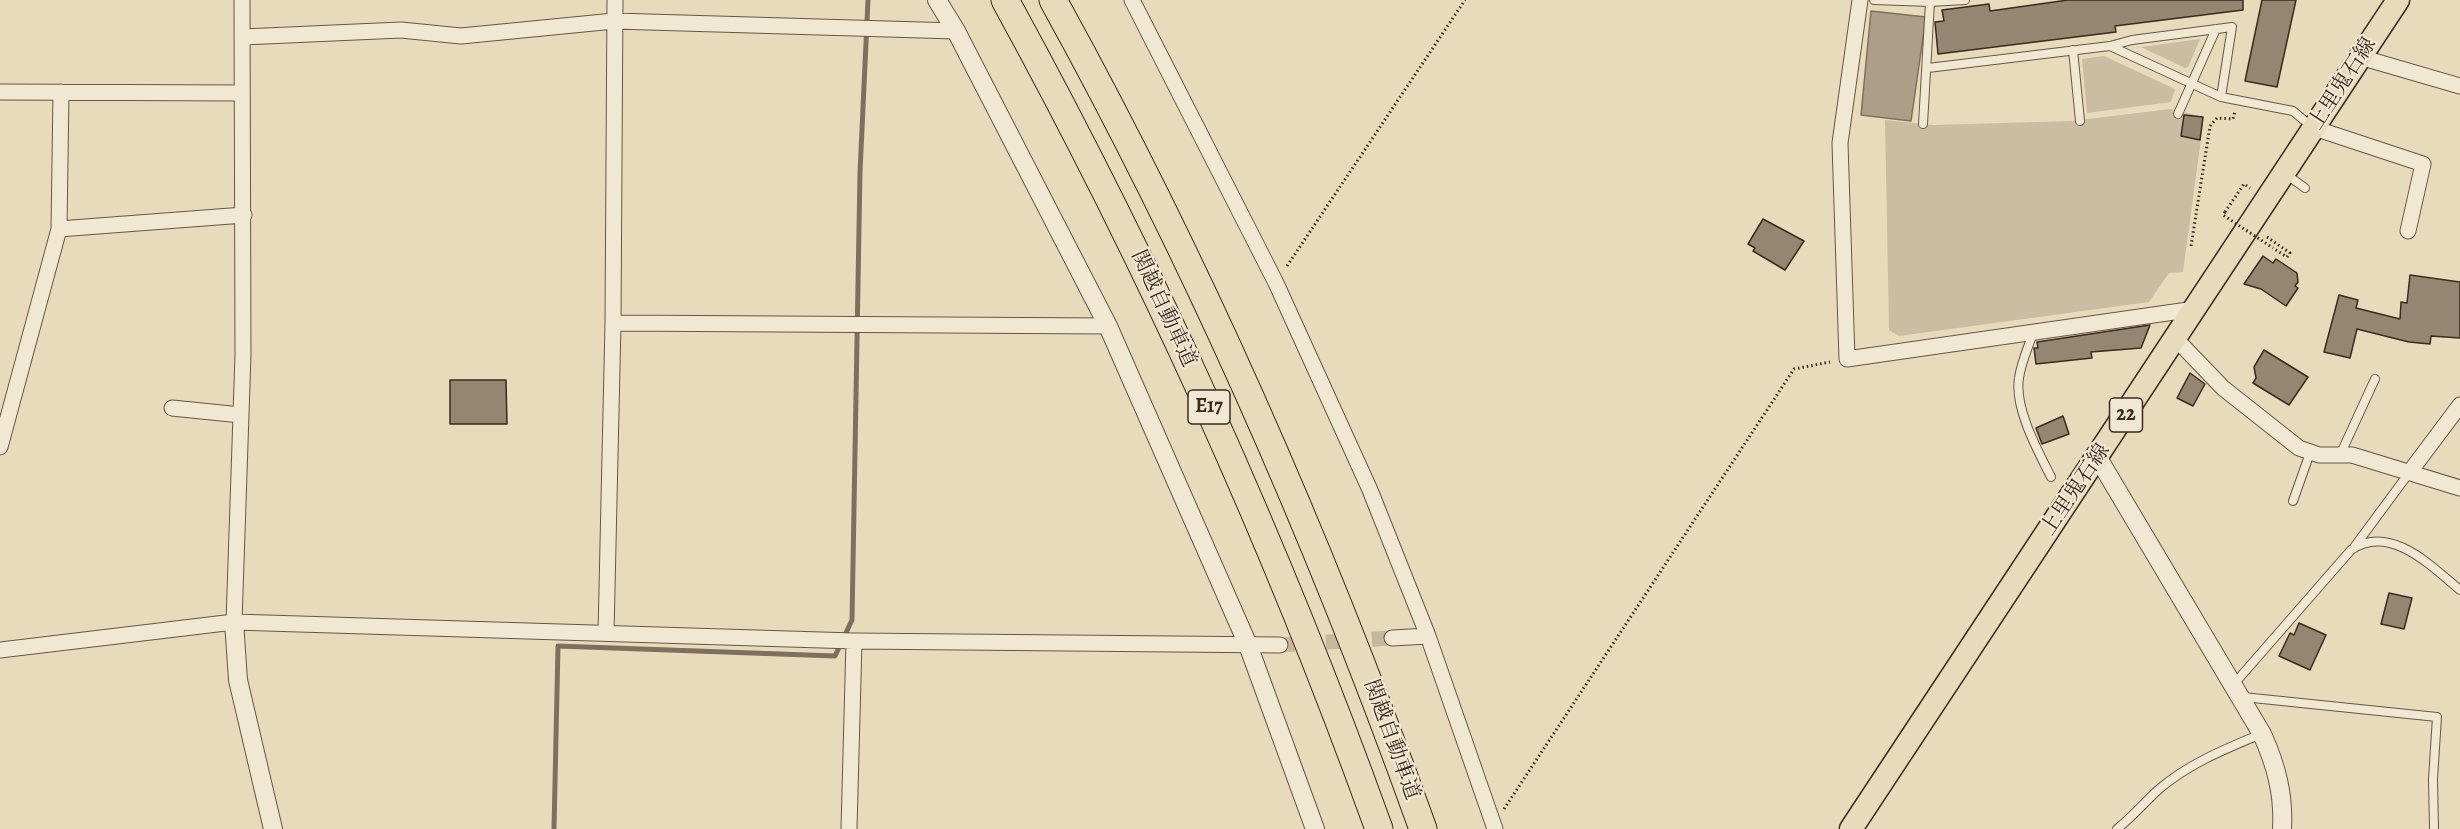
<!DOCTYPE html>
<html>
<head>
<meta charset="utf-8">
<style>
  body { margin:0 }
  canvas { display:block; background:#e8dbbc }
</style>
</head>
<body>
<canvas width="2460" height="829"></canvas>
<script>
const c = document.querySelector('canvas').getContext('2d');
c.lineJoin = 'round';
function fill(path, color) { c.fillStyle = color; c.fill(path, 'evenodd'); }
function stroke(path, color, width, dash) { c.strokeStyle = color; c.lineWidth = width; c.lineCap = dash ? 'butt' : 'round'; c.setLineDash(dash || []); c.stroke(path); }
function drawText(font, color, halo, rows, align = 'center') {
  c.font = font + ' Alegreya,"Noto Serif JP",serif'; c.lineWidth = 4.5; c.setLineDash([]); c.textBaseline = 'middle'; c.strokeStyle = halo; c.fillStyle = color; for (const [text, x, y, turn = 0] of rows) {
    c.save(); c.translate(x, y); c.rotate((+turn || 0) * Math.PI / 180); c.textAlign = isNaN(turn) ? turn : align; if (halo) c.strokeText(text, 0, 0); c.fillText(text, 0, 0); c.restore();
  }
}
const green = new Path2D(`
  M2200 39 2188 67 2185 68 2141 47Z
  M2104 56 2175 89 2171 102 2087 113 2082 59Z
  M2170 109 2204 117 2183 272 2169 273 2149 302 1899 336 1889 330 1885 120 1933 125 2072 121Z`);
const water = new Path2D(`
  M1871 11 1926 17 1911 121 1861 115Z`);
const stream = new Path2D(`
  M554 829 558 646 835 656 852 620 860 172 868 0`);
const building = new Path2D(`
  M2068 0H2243V10L2115 26 2116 32 1938 54 1935 22 1944 21 1942 10 1989 4 1990 11Z
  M2262 0H2296L2277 87 2245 81Z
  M2184 115 2203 117 2200 140 2181 136Z
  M1763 219 1804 241 1785 270 1753 251 1755 248 1748 244Z
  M2263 256 2273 263 2276 259 2297 273 2298 282 2295 286 2298 288 2286 306 2261 289 2244 284Z
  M2410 275 2460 282V338L2431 336 2430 344 2409 342 2357 329 2350 358 2324 352 2339 295 2358 300 2356 308 2400 319 2401 302 2407 303Z
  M2150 325 2141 348 2091 352 2092 358 2036 364 2034 348H2038L2037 342Z
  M2264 350 2308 377 2289 405 2253 383 2256 378 2254 367Z
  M2190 373 2205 384 2193 406 2177 398Z
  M450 380H506L507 424H450Z
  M2063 416 2069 434 2042 444 2036 428Z
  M2389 593 2412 598 2404 629 2381 624Z
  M2299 623 2326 635 2310 670 2279 656 2290 633 2294 635Z`);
const minorTunnel = new Path2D(`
  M1280 645 1392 638`);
const path = new Path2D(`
  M2225 212 2244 184 2250 188
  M2267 237 2290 253 2287 257 2273 248
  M2191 246 2210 126 2217 118 2233 119 2235 111
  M1287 266 1465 0
  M1504 809 1794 369 1830 362`);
const service = new Path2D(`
  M1874 0 1930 2 1923 124
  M1930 2 1965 0
  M2110 46 2221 97 2293 111 2312 127
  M2073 50 2080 121
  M1928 68 2110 46 2132 40 2232 27 2221 97
  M2178 114 2216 29
  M2287 175 2305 188
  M2033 333C2028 348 2021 363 2019 378 2014 408 2038 451 2051 477
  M2341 453 2375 379
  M2293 501 2310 453
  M2355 546 2409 473
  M2234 684 2351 550C2390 523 2431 566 2460 590
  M2243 697 2437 717 2433 779 2434 829
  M2117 829C2132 817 2144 803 2158 790 2188 764 2225 749 2261 734`);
const minor = new Path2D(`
  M1132 0 1276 283 1370 490 1428 636 1495 829
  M1860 0 1840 143 1847 359 2195 309
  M243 37 401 30 461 36 614 21 956 31
  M2360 57 2460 86
  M0 92 242 93
  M2314 128 2423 164 2408 231
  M59 229 244 215
  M613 323 1108 326
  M2176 339 2223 388 2299 448 2319 455H2352L2460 488
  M172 408 241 415
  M0 447 59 229 61 92
  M2409 473 2460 405
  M234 622 243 355 242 0
  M606 633 613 323 615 0
  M1392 638 1428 636
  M0 650 234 622 854 641 1280 645
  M849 829 854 641`);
const tertiary = new Path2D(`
  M937 0 956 31 1108 326 1248 645 1315 829
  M2098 458 2262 734C2276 765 2284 794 2282 829
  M234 622 238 680 273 829`);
const primary = new Path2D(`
  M1851 829 2398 0`);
const motorway = new Path2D(`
  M1005 0C1151 266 1276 543 1379 829
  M1053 0C1200 266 1321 544 1423 829`);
const pathBridge = new Path2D(`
  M2225 212 2223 215 2273 248`);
const shields = [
  [1209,407,42],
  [2126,415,33]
];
const shieldNames = [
  ["E17",1209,407],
  ["22",2126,415]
];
const streetNames = [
  ["上里鬼石線",2343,84,-57],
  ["関越自動車道",1163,309,65],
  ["上里鬼石線",2076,490,-56],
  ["関越自動車道",1391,740,70]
];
fill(green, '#cbbda1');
fill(water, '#ae9e87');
stroke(water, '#806f5e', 1.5);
stroke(stream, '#806f5e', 5);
fill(building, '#958671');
stroke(building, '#3c2920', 1.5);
stroke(minorTunnel, '#c6b79d', 15, [15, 8]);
stroke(service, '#675647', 10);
stroke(minor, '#675647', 17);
stroke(tertiary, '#675647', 20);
stroke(primary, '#3c2920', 25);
stroke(motorway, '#3c2920', 29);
stroke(path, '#3c2920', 3, [1.5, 3]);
stroke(service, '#f0e8d3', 8);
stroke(minor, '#f0e8d3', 15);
stroke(tertiary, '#f0e8d3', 18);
stroke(primary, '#e8dbbc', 22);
stroke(motorway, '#e8dbbc', 27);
stroke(pathBridge, '#3c2920', 3, [1.5, 3]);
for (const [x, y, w] of shields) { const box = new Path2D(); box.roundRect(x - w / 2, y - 17, w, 34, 4.5); c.fillStyle = '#f0e8d3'; c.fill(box); stroke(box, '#3c2920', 1.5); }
drawText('bold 20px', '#3c2920', null, shieldNames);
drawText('21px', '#3c2920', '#f0e8d3', streetNames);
</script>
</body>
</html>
